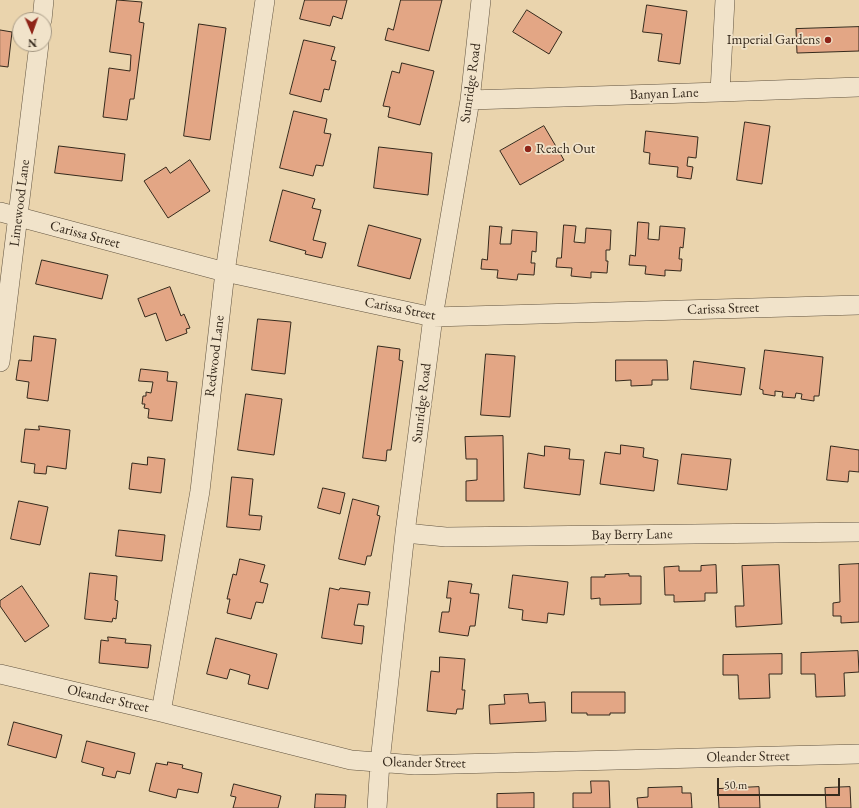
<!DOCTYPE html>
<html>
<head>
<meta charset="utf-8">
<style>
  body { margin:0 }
  #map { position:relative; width:859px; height:808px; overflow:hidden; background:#ead4ad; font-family:"EB Garamond",serif }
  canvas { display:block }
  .north { position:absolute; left:12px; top:12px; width:40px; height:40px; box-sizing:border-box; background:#f1e3ca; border:1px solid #a69984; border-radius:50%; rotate:178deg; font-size:11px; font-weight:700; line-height:16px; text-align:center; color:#35291c }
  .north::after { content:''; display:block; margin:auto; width:14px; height:18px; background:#8f2418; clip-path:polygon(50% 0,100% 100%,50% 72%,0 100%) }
  .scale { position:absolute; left:717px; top:778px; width:123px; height:18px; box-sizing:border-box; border:2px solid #35291c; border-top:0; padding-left:5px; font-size:12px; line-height:14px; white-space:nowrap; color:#35291c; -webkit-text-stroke:3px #f1e3ca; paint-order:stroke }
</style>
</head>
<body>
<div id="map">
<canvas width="859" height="808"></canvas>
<div class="north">N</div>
<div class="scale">50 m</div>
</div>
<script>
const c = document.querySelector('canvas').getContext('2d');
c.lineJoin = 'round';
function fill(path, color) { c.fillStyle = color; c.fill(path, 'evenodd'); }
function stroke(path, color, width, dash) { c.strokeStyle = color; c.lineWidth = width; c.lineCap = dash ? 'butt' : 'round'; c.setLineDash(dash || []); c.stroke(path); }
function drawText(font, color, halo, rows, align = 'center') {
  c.font = font + ' "EB Garamond",serif'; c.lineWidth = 3.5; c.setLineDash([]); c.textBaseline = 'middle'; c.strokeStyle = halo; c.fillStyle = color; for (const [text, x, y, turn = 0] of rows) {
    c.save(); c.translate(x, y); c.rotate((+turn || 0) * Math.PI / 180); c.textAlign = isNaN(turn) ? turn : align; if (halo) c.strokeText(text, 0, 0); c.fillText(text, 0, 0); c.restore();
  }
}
const building = new Path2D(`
  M117 0 142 2 139 22 144 23 134 99H130L127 120 103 117 109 68 130 71 131 55 110 52Z
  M305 0H347L342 19 333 16 330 26 300 19Z
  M401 0H442L429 51 385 40 388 28 393 30Z
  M647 5 687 11 680 64 658 61 662 34 643 32Z
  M527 10 562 32 549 54 513 32Z
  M199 24 226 28 210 140 184 136Z
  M859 27V51L797 53 796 29Z
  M0 30 12 32 8 67 0 66Z
  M304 40 335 47 331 60 336 61 329 90 324 89 321 102 290 94Z
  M402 63 434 71 420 125 388 117 390 107 383 106 392 71 399 73Z
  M294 111 327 119 324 133 331 134 323 166 316 165 313 176 280 168Z
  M745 122 770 126 762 184 737 180Z
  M544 126 564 160 520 185 500 151Z
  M646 131 698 137 696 158 688 157 687 166 693 167 691 179 677 177 678 167 649 164 650 153 644 152Z
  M59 146 125 154 122 181 55 173Z
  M379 147 432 153 428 195 374 188Z
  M190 160 210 191 168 218 144 181 166 167 170 173Z
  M283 190 315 199 312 208 321 210 313 240 326 243 322 258 305 254 306 251 270 241Z
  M638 222 649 223 648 239 659 240 660 226 685 228 683 248 680 247 679 259H682L681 271 665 270V276L645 274 646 266 629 265 630 255 635 256Z
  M369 225 421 239 410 279 358 266Z
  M564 225 576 226 574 242 585 243 586 228 611 230 610 250H606V261H608L607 273 591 272V278L571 276 572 268 556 267 557 258H561Z
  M490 226 502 227 500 244H511L512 230 537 232 536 252 532 251 531 263H535L534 275 518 274 517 280 497 278 498 270 481 269 482 259 487 260Z
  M42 260 108 275 102 299 36 284Z
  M170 287 181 316 184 314 190 328 186 329 187 333 166 341 156 313 145 317 138 299Z
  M258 319 291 322 285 374 252 370Z
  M34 336 56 339 48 401 27 398 29 382 16 380 19 360 31 361Z
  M378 346 400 349 399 360 403 361 391 450H387L386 461 363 458Z
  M765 350 823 357 819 396H814V401L801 399 802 394 796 393 795 398 782 397 783 392 775 391V396L763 394V390L760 389Z
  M486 354 515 356 510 417 481 415Z
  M616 360H667L668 380H652V385L631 386V380L616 381Z
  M694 361 745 368 741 395 691 389Z
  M141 369 168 372 167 381 177 382 172 421 148 418 149 409 144 408 145 404H142L143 396H146V392L151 393 153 382 139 381Z
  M246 394 282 399 274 455 238 450Z
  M39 426 70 430 66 469 47 466 46 474 34 473 35 464 21 462 25 429 39 430Z
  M503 436 504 501H466V481L477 480V459H466L465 437Z
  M621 445 644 448 643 457 658 460 654 491 600 484 605 452 620 454Z
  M545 446 570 449 569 459 584 460 580 495 524 488 528 453 544 456Z
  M831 446 859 450V472L849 471 848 482 827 480Z
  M682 454 731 459 727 490 678 484Z
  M148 457 165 459 161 493 129 489 132 463 147 465Z
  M232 477 253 479 249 515 262 516 260 530 227 527Z
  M323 488 345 493 340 514 318 508Z
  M353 499 379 506 377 515 380 516 371 556H367L365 565 339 559Z
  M19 501 48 507 40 545 11 539Z
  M119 530 165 535 162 561 116 556Z
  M240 559 265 565 260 582 268 584 263 603 256 602 251 619 227 613 230 599H227L233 574 236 575Z
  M859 564V622L841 623V616H833V603L840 602 839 565Z
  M716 565 717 593H705V601L674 602V595H665L664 567 679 566V571H701V566Z
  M779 565 782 624 736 627 735 606H744L742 566Z
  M90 573 117 576 115 600 118 601 116 619 113 618 112 622 85 619Z
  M629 574V576H641V604L600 605V598L591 599V577H605V575Z
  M513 575 568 582 564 615 548 613 547 623 522 620 523 610 509 608Z
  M449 581 472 584 470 593 479 594 475 626H470L468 636 439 632 442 612H449L451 598H447Z
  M22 586 49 626 25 642 0 606V601Z
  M330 588 339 590 340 588 370 592 368 605 358 604 354 625 364 626 362 644 322 638Z
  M108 637 126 639 125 643 151 645 148 668 99 663 101 640 108 641Z
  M216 638 277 654 268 689 248 684 250 675 230 669 227 679 207 674Z
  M858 651 859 672 844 673 845 696 816 697 815 674H801V653Z
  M782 654V674H769L770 698 739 699 738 675H723V655Z
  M440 657 465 659 462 690H465L463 709H457L456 714 427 711 431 671 439 672Z
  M572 692H625V713H610V715H587V713H572Z
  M528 694 529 703 545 702 546 721 490 724 489 705 505 704 504 695Z
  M14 722 62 735 56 758 8 745Z
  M87 741 135 753 130 774 117 771 115 778 102 775 104 768 82 762Z
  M168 762 183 765 182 768 202 773 198 793 178 789 176 798 149 791 156 763 167 765Z
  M591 781H609L610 808H573V793H591Z
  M234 784 281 796 278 808H233L236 797 231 796Z
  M682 787V793H691L692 808H638L637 798 648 797V788Z
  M759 787 760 808H719L718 789Z
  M850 787 851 808H826L825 788Z
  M534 793V808H497V794Z
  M316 794 346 795 345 808H315Z`);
const minor = new Path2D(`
  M42 20 44 0
  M720 92 725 0
  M470 100 720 92 859 87
  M0 212 225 272 433 317 859 305
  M0 362 39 44
  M405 533 446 537 859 532
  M0 674 161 712 351 760 415 765 859 754
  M161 712 200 491 225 272 265 0
  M377 808 380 762 405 533 433 317 470 100 481 0`);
const markers = [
  [828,40,4,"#8f2418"],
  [528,149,4,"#8f2418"]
];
const poiNames = [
  ["Imperial Gardens",820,40],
  ["Reach Out",536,149,"left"]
];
const streetNames = [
  ["Sunridge Road",471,83,-82],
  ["Banyan Lane",664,94,-2],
  ["Limewood Lane",20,203,-83],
  ["Carissa Street",85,235,15],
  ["Carissa Street",400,309,11],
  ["Carissa Street",723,309,-2],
  ["Redwood Lane",215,356,-83],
  ["Sunridge Road",422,403,-83],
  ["Bay Berry Lane",632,535,-1],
  ["Oleander Street",108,699,13],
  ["Oleander Street",748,757,-1],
  ["Oleander Street",424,763,1]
];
fill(building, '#e3a685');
stroke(building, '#35291c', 1);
stroke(minor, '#625440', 20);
stroke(minor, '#f1e3ca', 19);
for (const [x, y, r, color] of markers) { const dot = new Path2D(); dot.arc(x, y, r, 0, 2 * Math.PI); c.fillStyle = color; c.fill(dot); stroke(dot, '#f1e3ca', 1.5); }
drawText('14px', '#35291c', '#f1e3ca', poiNames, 'right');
drawText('14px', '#35291c', '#f1e3ca', streetNames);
</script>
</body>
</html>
